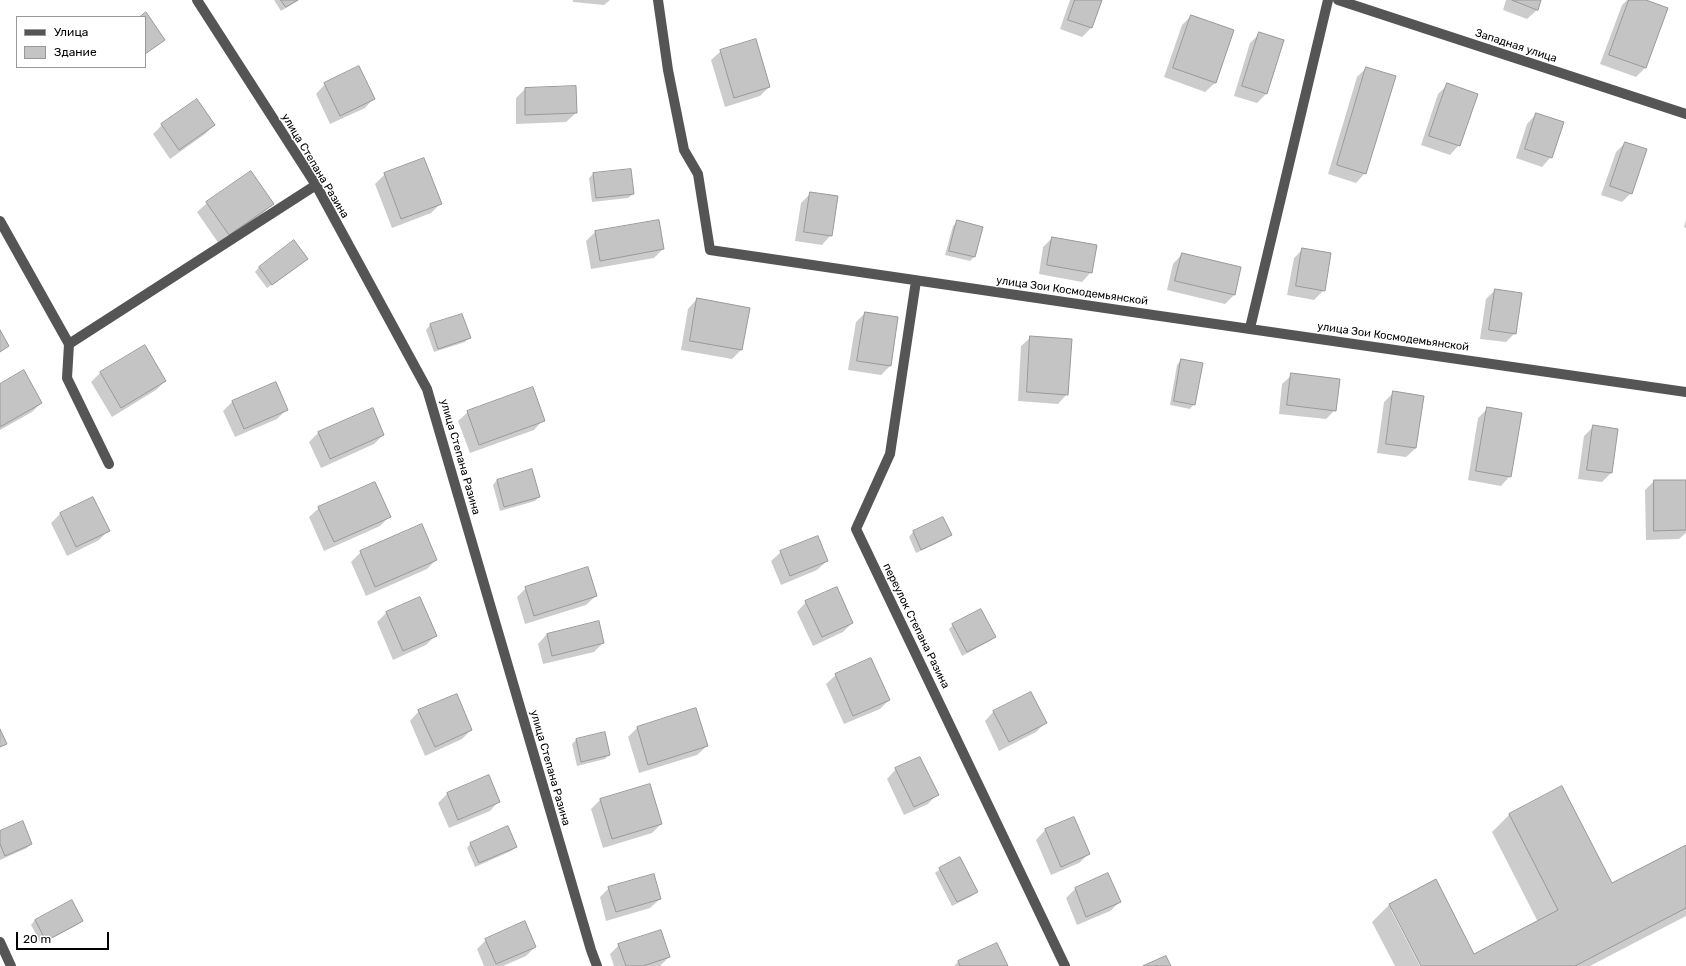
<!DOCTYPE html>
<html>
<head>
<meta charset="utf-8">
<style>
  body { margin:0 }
  #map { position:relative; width:1686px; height:966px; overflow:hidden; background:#fff; font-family:Rubik,sans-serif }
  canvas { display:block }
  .legend { position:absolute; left:16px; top:16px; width:130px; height:52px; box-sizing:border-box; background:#fff; border:1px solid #999; margin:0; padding:5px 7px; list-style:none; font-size:12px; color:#000 }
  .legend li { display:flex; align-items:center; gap:8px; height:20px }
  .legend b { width:20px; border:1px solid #999 }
  .scale { position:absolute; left:16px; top:932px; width:93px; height:18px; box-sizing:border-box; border:2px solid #000; border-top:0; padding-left:5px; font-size:12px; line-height:14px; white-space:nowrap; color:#000; -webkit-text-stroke:3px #fff; paint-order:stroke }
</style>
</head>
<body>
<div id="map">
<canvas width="1686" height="966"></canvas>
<ul class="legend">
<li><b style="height:5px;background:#555"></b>Улица</li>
<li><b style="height:11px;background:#c4c4c4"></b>Здание</li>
</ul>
<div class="scale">20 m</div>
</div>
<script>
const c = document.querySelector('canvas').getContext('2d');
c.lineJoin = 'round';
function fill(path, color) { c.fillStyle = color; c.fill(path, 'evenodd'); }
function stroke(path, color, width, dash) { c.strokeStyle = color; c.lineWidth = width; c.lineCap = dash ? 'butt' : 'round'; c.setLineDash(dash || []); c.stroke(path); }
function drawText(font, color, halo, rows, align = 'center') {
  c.font = font + ' Rubik,sans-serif'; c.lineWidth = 3; c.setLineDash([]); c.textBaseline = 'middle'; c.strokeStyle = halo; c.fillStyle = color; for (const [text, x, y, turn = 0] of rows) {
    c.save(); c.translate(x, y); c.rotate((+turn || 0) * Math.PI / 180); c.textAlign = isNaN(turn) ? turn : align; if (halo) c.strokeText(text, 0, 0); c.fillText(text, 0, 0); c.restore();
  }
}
const shadow = new Path2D(`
  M274 0H299L281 11Z
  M573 0H610L604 5 573 2Z
  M1070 0H1101L1091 28 1082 37 1060 29Z
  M1506 0H1540L1537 10 1527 19 1503 10Z
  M1627 0H1643L1667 9 1645 68 1636 77 1600 64 1622 5Z
  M1191 16 1215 83 1205 92 1164 77 1182 25Z
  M1260 33 1266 94 1257 103 1234 96 1250 43Z
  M721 51 769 87 760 96 725 107 711 60Z
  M1366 68 1365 173 1356 183 1328 174 1357 77Z
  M325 84 374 98 365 108 330 124 316 94Z
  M1447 85 1459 145 1450 155 1421 145 1438 94Z
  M525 89 576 113 566 122 516 124V98Z
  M1536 114 1551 157 1542 167 1516 158 1527 124Z
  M162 125H214L205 134 170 159 153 134Z
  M1625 143 1631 193 1622 202 1601 195 1616 152Z
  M594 173 633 194 628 198 592 202 589 178Z
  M385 174 440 204 431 213 392 228 375 184Z
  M810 194 831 235 822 245 795 241 801 203Z
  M207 203 272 204 263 213 219 244 197 212Z
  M1686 220V228L1684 227Z
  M957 222 982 228 974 257 970 261 945 255 953 226Z
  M595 232 663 249 654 258 591 269 586 241Z
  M1052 238 1091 272 1082 282 1039 274 1043 247Z
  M1303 249 1324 290 1314 300 1287 295 1294 258Z
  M1182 254 1234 295 1225 304 1167 290 1173 264Z
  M302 263 267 288 255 272 259 267Z
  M1495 290 1515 333 1506 342 1480 339 1486 299Z
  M697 299 741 350 732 359 681 350 688 309Z
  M865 313 890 366 881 375 848 370 856 322Z
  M430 325 469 338 465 342 434 352 426 330Z
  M1031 337 1067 394 1058 404 1018 401 1021 346Z
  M1181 360 1194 404 1190 409 1170 405 1177 365Z
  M100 373 165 381 156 390 112 417 91 382Z
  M1292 375 1335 410 1326 419 1279 414 1282 384Z
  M275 383 286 410 277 419 235 437 223 411 232 402Z
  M0 385 41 403 32 412 0 430Z
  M1393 393 1416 448 1406 457 1377 453 1384 402Z
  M1488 408 1510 476 1501 486 1468 480 1478 418Z
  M468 412 543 420 534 430 470 453 458 421Z
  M1593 427 1611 473 1602 482 1578 479 1584 436Z
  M319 432 383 435 374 444 321 468 309 442Z
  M497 480 539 497 535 501 500 511 493 485Z
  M1654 481H1686V533L1679 539 1646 540 1645 490Z
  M93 498 108 531 99 540 67 556 51 523 60 514Z
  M319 508 389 517 380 526 324 551 309 517Z
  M943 518 951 535 946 539 916 553 909 537 913 532Z
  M421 525 436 560 427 569 366 596 351 562 361 552Z
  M781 552 827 561 817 570 781 585 771 561Z
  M526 588 596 596 586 605 525 624 517 597Z
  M419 598 435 636 426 645 393 660 377 622 386 613Z
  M806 602 852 623 843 632 813 646 797 612Z
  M598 622 603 643 594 652 543 664 538 644 547 634Z
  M953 625 995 637 990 641 962 656 949 629Z
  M836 675 889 700 880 709 844 724 826 684Z
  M695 709 707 746 697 755 639 773 628 737 637 728Z
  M419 711 471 730 462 739 425 756 410 721Z
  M994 711 1045 723 1036 732 999 751 985 721Z
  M604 733 609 755 605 759 577 766 572 744 576 740Z
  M896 769 937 794 928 804 904 815 887 779Z
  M1562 787 1612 884 1686 846V916L1590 966H1422L1393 910H1391L1420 966H1395L1372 922 1389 905 1474 955 1538 922 1492 832 1509 815Z
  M447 794 499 801 490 811 449 828 438 803Z
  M600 800 661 824 652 833 603 848 591 809Z
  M1073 818 1089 854 1079 863 1051 875 1036 840 1045 830Z
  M0 832 31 844 27 848 0 860Z
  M471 843 516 847 511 851 475 867 467 848Z
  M940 869 977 891 972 896 952 906 935 873Z
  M1108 874 1120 902 1110 911 1077 925 1066 898 1075 889Z
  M609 888 660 899 650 908 606 921 600 897Z
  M35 920 82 921 77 925 41 944 31 925Z
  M486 940 535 947 526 956 503 966H484L477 949Z
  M619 945 669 957 660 966H614L610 954Z
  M958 962 1007 966H954Z`);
const building = new Path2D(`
  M281 0H298L286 7Z
  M1075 0H1102L1092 28 1068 20Z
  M1512 0H1541L1538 10Z
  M1629 0H1646L1668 8 1646 68 1609 55Z
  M146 12 165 40 145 54V17H140Z
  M1191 15 1234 30 1216 83 1173 68Z
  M1259 32 1284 40 1267 94 1242 86Z
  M756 39 770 87 734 98 720 50Z
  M359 66 375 99 340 116 324 83Z
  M1366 67 1396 76 1366 174 1337 165Z
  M1447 83 1478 94 1460 146 1429 136Z
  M576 86 577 113 525 115V88Z
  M197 99 215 125 179 150 161 124Z
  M1536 113 1564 122 1552 158 1525 149Z
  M1625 142 1647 149 1632 194 1610 186Z
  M424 158 442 204 401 219 384 173Z
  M631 169 634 194 596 198 593 173Z
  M251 171 274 204 229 235 206 202Z
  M810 192 838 196 832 236 804 232Z
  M659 220 664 249 600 261 595 231Z
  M957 220 983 227 975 257 949 251Z
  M1052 237 1097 245 1092 273 1047 265Z
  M294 240 308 259 272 285 259 267Z
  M1302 248 1331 253 1325 291 1296 286Z
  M1182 253 1241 267 1235 295 1175 281Z
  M1495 289 1522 293 1516 334 1489 330Z
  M697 298 750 308 742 350 690 341Z
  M865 312 898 317 891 366 857 361Z
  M462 314 471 338 438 349 430 324Z
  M0 330 9 346 0 352Z
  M1030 336 1072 339 1068 395 1027 392Z
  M145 345 166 381 121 408 100 372Z
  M1181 359 1203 363 1195 405 1174 401Z
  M24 370 42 403 0 427V384Z
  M1291 373 1340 379 1336 411 1287 405Z
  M276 382 288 410 244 429 232 401Z
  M533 387 545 421 479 445 467 411Z
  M1393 391 1424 396 1416 448 1386 444Z
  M1487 407 1522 413 1511 477 1476 471Z
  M373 408 384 435 330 459 318 432Z
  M1593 425 1618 429 1612 473 1587 470Z
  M532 469 540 497 504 507 497 480Z
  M1654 480H1686V530L1654 531Z
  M375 482 391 517 334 542 318 507Z
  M93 497 110 531 76 547 60 513Z
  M943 517 952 535 921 550 913 531Z
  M422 524 437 560 375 587 360 551Z
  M818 536 828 561 790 576 780 551Z
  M588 567 597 596 534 616 525 587Z
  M837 587 853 623 822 637 805 601Z
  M420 597 437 636 403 651 386 612Z
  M981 609 996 637 967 652 952 624Z
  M599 621 604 643 552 656 547 634Z
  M871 658 890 700 853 716 835 674Z
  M1031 692 1047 723 1009 742 993 711Z
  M457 694 472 730 435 747 418 710Z
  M696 708 708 746 648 765 637 727Z
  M0 729 7 744 0 747Z
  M605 732 610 755 581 762 576 739Z
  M920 757 939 795 914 807 895 768Z
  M489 775 500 802 458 820 447 793Z
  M650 784 662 824 612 839 600 799Z
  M1562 786 1612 883 1686 845V908L1575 966H1421L1389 904 1436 879 1474 954 1558 910 1509 814Z
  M1074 817 1090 854 1061 867 1045 829Z
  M23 821 32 844 5 856 0 844V831Z
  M508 826 517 847 479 863 470 843Z
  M960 857 978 892 957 902 939 868Z
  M1108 873 1121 902 1086 917 1075 888Z
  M654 874 661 899 616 912 608 887Z
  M72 900 83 921 46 941 35 920Z
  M525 921 536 947 496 964 485 939Z
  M661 930 670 957 643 966H626L618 944Z
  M997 943 1008 966H960L958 961Z
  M1166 956 1171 966H1143Z`);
const minor = new Path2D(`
  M197 0 316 185 427 389 591 950 597 966
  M658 0 668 70 684 150 698 174 710 250C1035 299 1361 344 1686 392
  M1338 0 1686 114
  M0 221 69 344 316 185
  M916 281 890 454 856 529 1065 966
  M1250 328 1328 0
  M69 344 67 378 109 464
  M0 942 11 966`);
const streetNames = [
  ["Западная улица",1516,46,18],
  ["улица Степана Разина",315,166,59],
  ["улица Зои Космодемьянской",1072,291,8],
  ["улица Зои Космодемьянской",1393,337,8],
  ["улица Степана Разина",460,457,74],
  ["переулок Степана Разина",916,626,64],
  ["улица Степана Разина",550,768,74]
];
fill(shadow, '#0003');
fill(building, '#c4c4c4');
stroke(building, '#999', 1);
stroke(minor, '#555', 10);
drawText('11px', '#000', '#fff', streetNames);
</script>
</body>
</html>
